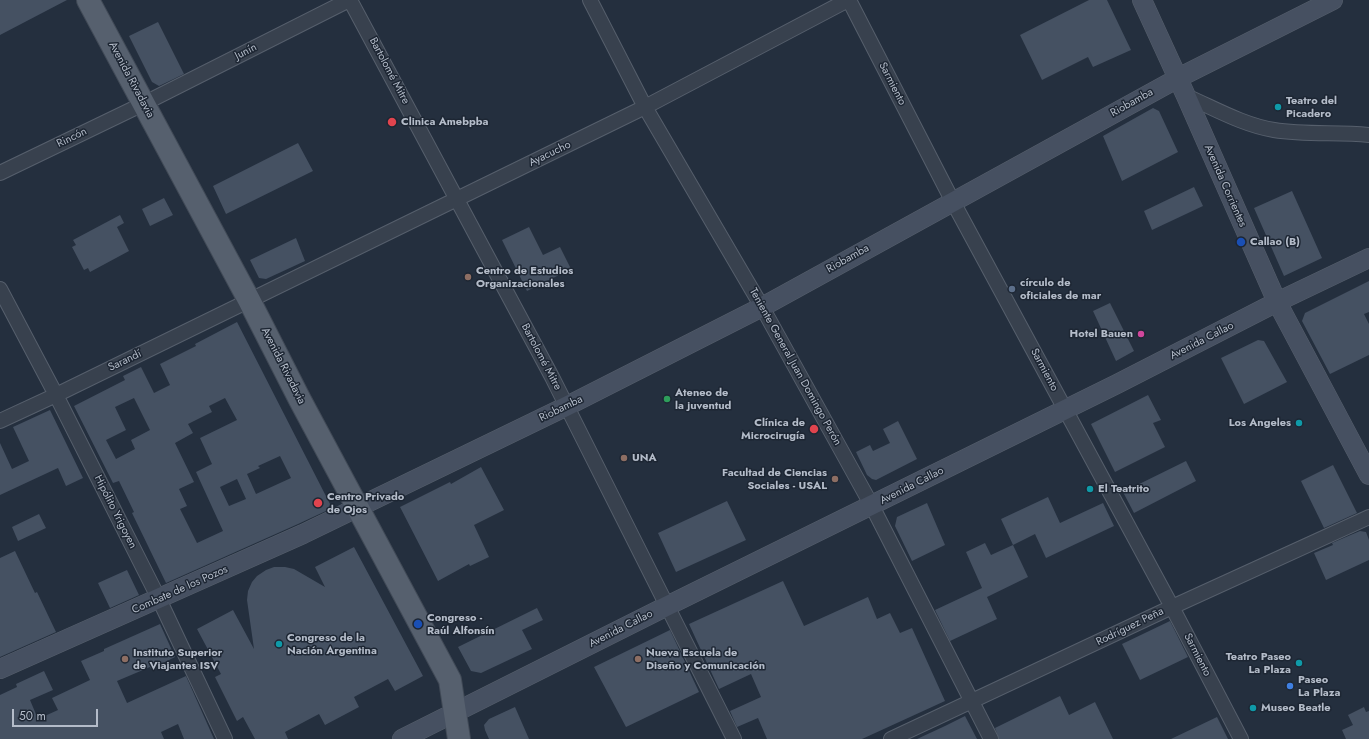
<!DOCTYPE html>
<html>
<head>
<meta charset="utf-8">
<style>
  body { margin:0 }
  #map { position:relative; width:1369px; height:739px; overflow:hidden; background:#242f3e; font-family:Jost,sans-serif }
  canvas { display:block }
  .scale { position:absolute; left:12px; top:709px; width:86px; height:18px; box-sizing:border-box; border:2px solid #b4bcc9; border-top:0; padding-left:5px; font-size:12px; line-height:14px; white-space:nowrap; color:#b4bcc9; -webkit-text-stroke:3px #1d2633; paint-order:stroke }
</style>
</head>
<body>
<div id="map">
<canvas width="1369" height="739"></canvas>
<div class="scale">50 m</div>
</div>
<script>
const c = document.querySelector('canvas').getContext('2d');
c.lineJoin = 'round';
function fill(path, color) { c.fillStyle = color; c.fill(path, 'evenodd'); }
function stroke(path, color, width, dash) { c.strokeStyle = color; c.lineWidth = width; c.lineCap = dash ? 'butt' : 'round'; c.setLineDash(dash || []); c.stroke(path); }
function drawText(font, color, halo, rows, align = 'center') {
  c.font = font + ' Jost,sans-serif'; c.lineWidth = 3; c.setLineDash([]); c.textBaseline = 'middle'; c.strokeStyle = halo; c.fillStyle = color; for (const [text, x, y, turn = 0] of rows) {
    c.save(); c.translate(x, y); c.rotate((+turn || 0) * Math.PI / 180); c.textAlign = isNaN(turn) ? turn : align; if (halo) c.strokeText(text, 0, 0); c.fillText(text, 0, 0); c.restore();
  }
}
const building = new Path2D(`
  M0 0H67L0 35Z
  M1089 0H1107L1131 50 1093 67 1088 57 1042 80 1020 35Z
  M158 22 184 74 159 86 152 82 129 36Z
  M1153 108 1159 111 1178 152 1122 181 1103 136Z
  M298 143 313 171 226 214 213 186Z
  M1194 187 1203 206 1152 230 1144 211Z
  M1292 191 1322 258 1284 276 1254 208Z
  M164 198 173 215 150 226 142 209Z
  M120 215 124 223 117 227 129 251 90 272 88 268 84 270 72 247 76 245 73 240Z
  M529 227 543 255 560 247 571 269 527 291 502 240Z
  M296 238 305 261 266 279 259 278 250 260Z
  M1369 281V312L1364 314 1369 324V355L1330 374 1302 321 1305 313Z
  M1110 303 1134 351 1116 361 1093 311Z
  M237 322 330 504 328 510 298 524 166 583 132 513 134 512 119 481 113 483 74 406 125 380 123 376 141 367 154 393 170 385 160 364 196 346 195 344ZM134 398 150 430 131 440 135 449 116 459 106 440 126 430 115 407ZM225 398 237 420 200 438 212 464 196 472 223 531 197 543 180 509 187 506 179 489 194 482 175 443 193 433 188 424 212 412 209 406ZM280 456 291 478 256 494 247 474 260 468 258 466ZM237 479 246 499 229 506 220 487Z
  M1258 340 1264 341 1287 382 1244 404 1221 358Z
  M1148 395 1161 420 1153 423 1165 447 1115 472 1091 424Z
  M50 410 83 478 66 486 58 468 0 495V443L12 469 29 461 13 427Z
  M898 421 917 459 876 480 872 479 867 475 856 452 870 445 873 451 890 443 883 429Z
  M1186 461 1196 481 1134 513 1123 492Z
  M1333 465 1357 513 1324 528 1301 481Z
  M481 467 504 510 474 525 489 557 470 566 469 564 438 581 400 507 450 482 451 484Z
  M1048 497 1060 523 1103 503 1114 526 1046 558 1035 534 1013 545 1001 519Z
  M727 501 746 540 676 572 658 533Z
  M927 503 945 545 912 561 895 526 897 517Z
  M39 514 46 528 18 541 12 527Z
  M1360 531 1366 532 1369 540V560L1326 580 1314 553 1333 545 1332 543Z
  M985 543 991 555 1013 545 1028 577 987 597 997 619 950 641 935 610 982 588 966 552Z
  M354 547 423 676 395 691 388 679 354 697 359 707 325 725 319 714 285 732 288 739H255L243 717 237 721 215 677 221 674 197 629 233 610 254 649 247 600 248 591 252 582 257 576 266 570 274 567H285L294 569 325 587 315 567Z
  M15 551 35 593 37 592 56 632 0 657V558Z
  M127 570 139 595 110 608 98 583Z
  M783 581 804 626 868 597 877 619 890 613 900 633 912 628 945 701 862 739H767L758 718 737 727 730 711 761 697 751 674 719 689 689 624Z
  M537 608 543 620 522 630 532 649 481 673 471 671 458 647Z
  M1170 621 1188 657 1140 680 1122 644Z
  M160 624 175 657 151 669 150 667 117 681 127 703 186 676 214 739H184L178 724 161 732 164 739H0V695L17 687 16 684 44 671 53 690 30 700 38 719 58 710 52 698 90 680 81 661 104 651V649Z
  M670 630 699 692 626 727 594 667Z
  M1060 696 1069 715 1095 702 1113 739H999L995 728Z
  M515 707 529 739H489L485 730 484 725 489 719Z
  M1364 707 1366 712 1369 711V739H1346L1342 730 1353 725 1348 715Z
  M965 716 977 739H917L945 726Z
  M1217 717 1228 739H1171Z`);
const street = new Path2D(`
  M350 0 552 377 734 739
  M590 0 645 107 762 307 872 506 991 739
  M849 0 953 202 1172 607 1241 739
  M1186 96C1214 108 1243 125 1274 130 1305 135 1337 132 1369 135
  M0 173 143 104 349 0
  M0 289 56 395 159 599 225 739
  M0 421 56 395 645 107 848 0
  M891 739 1172 607 1369 517`);
const secondary = new Path2D(`
  M1142 0 1186 96 1277 302 1369 475
  M0 669 303 534 567 406 762 307 1182 76 1333 0
  M402 739 667 606 1117 384 1277 302 1369 258`);
const primary = new Path2D(`
  M88 0 249 300 300 400 450 680 459 739`);
const markers = [
  [1278,107,4,"#0f9aa8"],
  [392,122,5,"#e0444e"],
  [1241,242,5,"#1a4fb4"],
  [468,277,4,"#8d6e63"],
  [1012,289,4,"#5c6f8a"],
  [1141,334,4,"#d1479c"],
  [667,399,4,"#2e9e5b"],
  [1299,423,4,"#0f9aa8"],
  [814,429,5,"#e0444e"],
  [624,458,4,"#8d6e63"],
  [835,479,4,"#8d6e63"],
  [1090,489,4,"#0f9aa8"],
  [318,503,5,"#e0444e"],
  [418,624,5,"#1a4fb4"],
  [279,644,4,"#0f9aa8"],
  [125,659,4,"#8d6e63"],
  [638,659,4,"#8d6e63"],
  [1299,663,4,"#0f9aa8"],
  [1290,686,4,"#3f7fe0"],
  [1253,708,4,"#0f9aa8"]
];
const streetNames = [
  ["Junín",246,52,-27],
  ["Bartolomé Mitre",389,71,62],
  ["Avenida Rivadavia",131,80,62],
  ["Sarmiento",892,84,63],
  ["Riobamba",1132,103,-29],
  ["Rincón",72,138,-26],
  ["Ayacucho",550,154,-26],
  ["Avenida Corrientes",1225,186,66],
  ["Riobamba",848,259,-29],
  ["Avenida Callao",1202,341,-27],
  ["Bartolomé Mitre",541,357,62],
  ["Sarandí",125,361,-26],
  ["Avenida Rivadavia",283,366,63],
  ["Teniente General Juan Domingo Perón",795,367,61],
  ["Sarmiento",1044,370,62],
  ["Riobamba",561,409,-26],
  ["Avenida Callao",912,486,-27],
  ["Hipólito Yrigoyen",115,512,63],
  ["Combate de los Pozos",180,590,-24],
  ["Rodríguez Peña",1130,627,-26],
  ["Avenida Callao",621,629,-27],
  ["Sarmiento",1197,655,63]
];
const poiNames = [
  ["Teatro del",1286,101],
  ["Picadero",1286,114],
  ["Clinica Amebpba",401,122],
  ["Callao (B)",1250,242],
  ["Centro de Estudios",476,271],
  ["Organizacionales",476,284],
  ["círculo de",1020,283],
  ["oficiales de mar",1020,296],
  ["Hotel Bauen",1133,334,"right"],
  ["Ateneo de",675,393],
  ["la juventud",675,406],
  ["Clínica de",805,423,"right"],
  ["Microcirugía",805,436,"right"],
  ["Los Angeles",1291,423,"right"],
  ["UNA",632,458],
  ["Facultad de Ciencias",827,473,"right"],
  ["Sociales - USAL",827,486,"right"],
  ["El Teatrito",1098,489],
  ["Centro Privado",327,497],
  ["de Ojos",327,510],
  ["Congreso -",427,618],
  ["Raúl Alfonsín",427,631],
  ["Congreso de la",287,638],
  ["Nación Argentina",287,651],
  ["Instituto Superior",133,653],
  ["de Viajantes ISV",133,666],
  ["Nueva Escuela de",646,653],
  ["Diseño y Comunicación",646,666],
  ["Teatro Paseo",1291,657,"right"],
  ["La Plaza",1291,670,"right"],
  ["Paseo",1298,680],
  ["La Plaza",1298,693],
  ["Museo Beatle",1261,708]
];
fill(building, '#455162');
stroke(street, '#565f6c', 16);
stroke(secondary, '#565f6c', 20);
stroke(primary, '#414a57', 24);
stroke(street, '#38414e', 14);
stroke(secondary, '#465061', 19);
stroke(primary, '#56606e', 22);
for (const [x, y, r, color] of markers) { const dot = new Path2D(); dot.arc(x, y, r, 0, 2 * Math.PI); c.fillStyle = color; c.fill(dot); stroke(dot, '#1d2633', 1.5); }
drawText('11px', '#b4bcc9', '#1d2633', streetNames);
drawText('bold 11px', '#b4bcc9', '#1d2633', poiNames, 'left');
</script>
</body>
</html>
